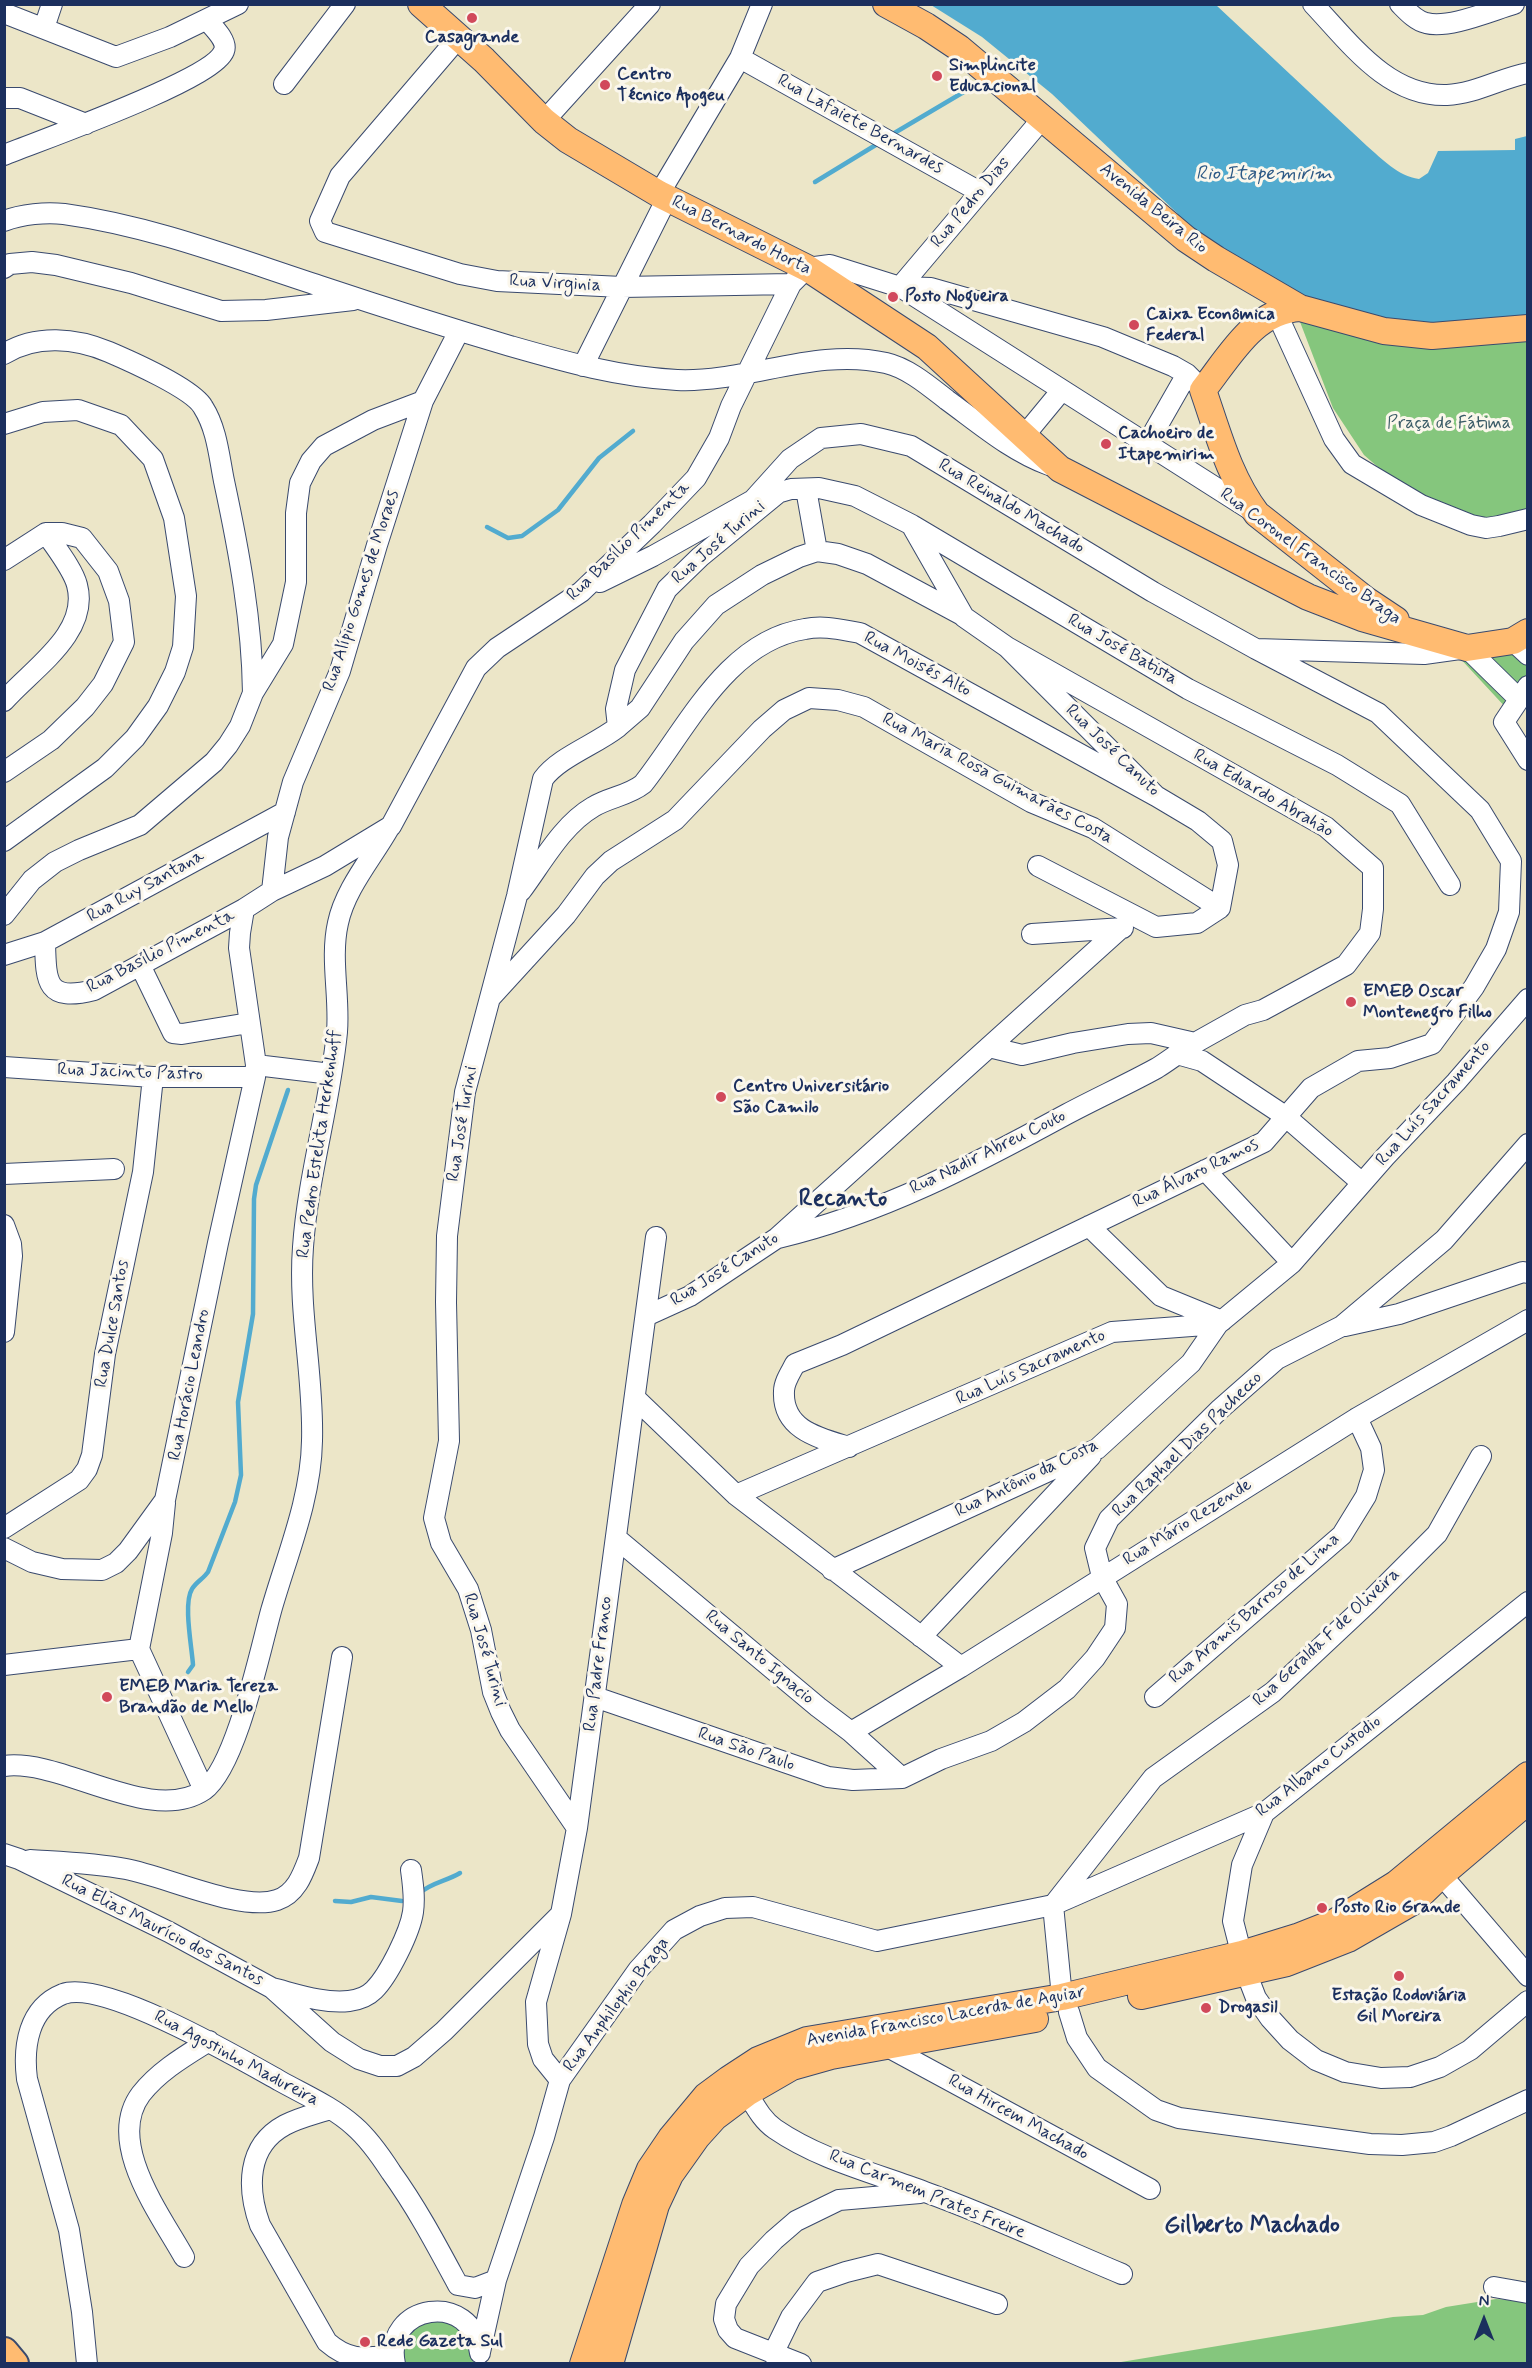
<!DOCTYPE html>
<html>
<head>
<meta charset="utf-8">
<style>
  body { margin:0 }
  #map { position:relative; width:1532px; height:2368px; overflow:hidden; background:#ece6c8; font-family:Mynerve,sans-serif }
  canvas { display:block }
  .frame { position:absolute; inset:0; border:6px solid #1b2f5e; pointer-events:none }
  .north { position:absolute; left:1454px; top:2290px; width:60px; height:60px; -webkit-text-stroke:4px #fbf7ec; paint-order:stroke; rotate:0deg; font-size:16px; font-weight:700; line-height:24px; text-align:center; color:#1b2f5e }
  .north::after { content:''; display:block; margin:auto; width:21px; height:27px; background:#1b2f5e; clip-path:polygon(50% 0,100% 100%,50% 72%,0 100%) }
</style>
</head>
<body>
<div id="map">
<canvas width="1532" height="2368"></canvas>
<div class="frame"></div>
<div class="north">N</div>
</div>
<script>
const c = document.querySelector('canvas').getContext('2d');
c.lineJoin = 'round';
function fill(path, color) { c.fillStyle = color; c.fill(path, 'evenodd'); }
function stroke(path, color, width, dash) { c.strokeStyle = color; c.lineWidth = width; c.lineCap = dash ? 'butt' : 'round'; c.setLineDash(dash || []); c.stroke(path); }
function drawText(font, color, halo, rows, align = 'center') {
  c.font = font + ' Mynerve,sans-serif'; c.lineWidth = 6; c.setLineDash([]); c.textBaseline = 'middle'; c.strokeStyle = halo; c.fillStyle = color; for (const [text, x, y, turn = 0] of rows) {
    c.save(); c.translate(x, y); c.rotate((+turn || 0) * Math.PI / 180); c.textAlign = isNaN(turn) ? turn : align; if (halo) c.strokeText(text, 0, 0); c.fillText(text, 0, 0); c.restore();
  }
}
const green = new Path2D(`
  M1297 314 1527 333V512L1484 526 1408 493 1364 455 1333 408Z
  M1513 648 1527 662V678L1508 710 1457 655Z
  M1496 2299 1527 2301V2363L1109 2364 1393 2317 1423 2315 1446 2307Z
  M421 2318 457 2319 475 2350 473 2364 402 2363 404 2335Z`);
const water = new Path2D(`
  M931 5H1216L1367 146C1382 159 1398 176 1419 179L1428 173 1438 151 1515 150V139L1527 136V322L1419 327 1328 308 1244 268 1195 239 1177 213 1052 94 982 37Z`);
const stream = new Path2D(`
  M891 135 984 80
  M815 182 879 143
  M487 527 508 538 522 536 558 510 599 458 633 431
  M188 1672 193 1665C192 1648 183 1603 192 1589 196 1582 203 1579 208 1572L235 1502 241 1475 238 1402 253 1314 254 1199 256 1185 288 1090
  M420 1893C430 1883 447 1881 460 1873
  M335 1901 351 1902 371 1897 402 1901`);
const minor = new Path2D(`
  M1313 4C1350 43 1388 97 1447 95 1475 94 1501 78 1528 73
  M1400 4C1407 11 1416 21 1426 23 1449 29 1490 11 1514 4
  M4 13 116 57 170 37 238 4
  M44 28 52 4
  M459 37 340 176 320 221 325 232 460 274 497 281 622 287 791 284
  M740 58 980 192
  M284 84 345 4
  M4 98H20L86 124
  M544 121 650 4
  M4 155C41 140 213 80 224 51 228 41 213 27 207 20
  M659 194 740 58 762 4
  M4 221C22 214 46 212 64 214 152 226 237 259 320 286 383 307 446 327 510 346 566 362 618 377 677 380 747 383 816 347 886 363 908 368 929 386 947 400 980 424 1011 451 1049 465
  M4 268 10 264 32 262 56 265 131 283 221 311 266 310 353 300
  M900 287 1042 119
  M902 288 1254 512
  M1276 312 1334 439 1352 464 1421 505 1471 525 1486 528 1499 526 1528 519
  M4 354C36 334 76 338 109 352 130 361 193 389 203 407 217 429 219 456 224 481 239 551 252 621 253 693
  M583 366 667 198
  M4 424 43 412 78 410 121 425 153 459 174 518 186 596 183 647 175 672 158 706 135 738 105 768 4 841
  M1024 436 1062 390
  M1147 444 1187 374
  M806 489 817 551
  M767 496 791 489 819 488 855 496 912 525 1188 689 1337 765 1400 804 1450 885
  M912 526 964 617 1007 647 1156 796 1198 821 1222 841 1228 865 1220 908 1197 923 1156 927 1038 866
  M4 560 46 533
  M600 582 653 556 753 500 790 459 821 438 861 434 911 446 1153 592 1256 649 1424 654 1467 648 1519 699
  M1513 641 1528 655
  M1528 686 1504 722 1528 760
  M4 701C32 669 90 633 77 585 73 569 55 547 46 533
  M618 727 640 708 684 641 716 605 762 575 799 557 817 551 838 554 867 564 962 615
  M4 772 51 740 85 707 103 684 124 642 119 601 108 571 82 538 62 533H46
  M272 891 278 837 293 782 340 671 377 545 423 401 459 331
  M521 891C542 863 562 825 593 807 609 797 628 796 643 784 688 727 727 641 805 629 824 625 842 630 860 633L1156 796
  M4 915 32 880 55 862 79 850 140 825 214 762 228 745 240 726 253 693 283 644 296 582V513L300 483 311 461 324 446 373 420 423 401
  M1032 934 1123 928
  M45 942C46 983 46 1002 94 990L244 909 272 891 325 866 391 826 476 668 497 648 581 592 652 524 696 478 719 438 731 406 791 284 807 268 830 265 900 287 931 288 1103 337 1173 366 1187 374 1203 390
  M4 955 45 942 285 812
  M140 965 173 1033 182 1034 249 1023
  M491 997 566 915 595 876 611 861 675 820 762 729 784 710 809 698 838 700 864 707 1031 802 1093 828 1220 908
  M989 1047 1022 1055 1073 1043 1128 1034 1151 1033 1195 1043 1245 1015 1263 1010 1346 965 1370 933 1373 909V868L1326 827 1007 647
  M1177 1054 1202 1061 1285 1116 1362 1183
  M256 1065 331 1074
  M4 1067 153 1077H255
  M1205 1170 1292 1263
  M4 1174 114 1169
  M4 1225 11 1244 12 1256 4 1332
  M1089 1226 1161 1296 1222 1321
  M778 1238C881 1214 975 1164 1067 1114 1097 1098 1128 1084 1157 1068 1170 1060 1182 1050 1195 1043
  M646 1316 690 1296 777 1238 1121 928
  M1345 1326 1399 1314 1523 1272 1528 1273
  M636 1399 736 1495 961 1667
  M849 1447C819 1438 782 1430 784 1391 784 1382 791 1372 795 1364L842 1345 1264 1142 1311 1088 1358 1061 1390 1058 1432 1044 1474 987 1496 949 1509 912 1511 861 1480 810 1378 713 1256 649
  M736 1495 1112 1332 1218 1324 1292 1263 1385 1157 1456 1082 1528 999
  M4 1528 79 1480 87 1469 92 1455 105 1354 143 1172 153 1077
  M616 1538 818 1707 851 1732 902 1778
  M4 1548 32 1562 62 1569 102 1570 116 1563 128 1551 165 1500 218 1243 255 1077 256 1065 239 948 240 933 244 909
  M832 1570 1097 1449 1191 1363 1218 1324
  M921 1637 1091 1456
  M139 1649 204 1790
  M139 1649 162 1533 165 1503
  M4 1665 139 1649
  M595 1697 828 1777 853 1780 902 1778 941 1759 991 1741 1024 1722 1067 1689 1095 1658 1115 1628 1117 1604 1102 1577 1095 1548 1109 1519 1219 1410 1277 1359 1342 1326 1444 1240 1528 1144
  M1155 1697 1342 1535 1366 1496 1374 1470 1371 1448 1357 1418
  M851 1732 961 1667 1357 1418 1528 1320
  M4 1766C62 1758 151 1826 204 1790 236 1767 260 1651 271 1611 287 1555 311 1499 312 1441 314 1376 298 1312 303 1247 308 1175 330 1105 337 1032 340 997 330 958 338 923 345 889 372 858 389 828
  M1264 1813 1242 1865 1233 1921 1246 1972 1256 1998 1270 2018 1290 2040 1316 2060 1345 2072 1381 2078 1410 2077 1440 2067 1470 2050 1528 2001
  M577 1828 510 1730 501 1712 493 1692 481 1630 468 1589 441 1543 434 1518 449 1441 446 1302 447 1236 465 1092 517 896 543 779C559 757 595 745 618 727L616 709 625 670 667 589 700 557 778 493
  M4 1854 19 1859 169 1932 272 1988 332 2042 359 2059 380 2066H397L414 2057 444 2031 559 1916
  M30 1860C62 1862 95 1863 126 1869 165 1876 241 1912 277 1900 296 1894 303 1874 309 1858L342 1657
  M1432 1864 1528 1976
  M1055 1903 1153 1778 1273 1692 1368 1603 1437 1534 1481 1456
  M1053 1905 1062 1997
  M272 1988C296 1994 324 2004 349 2001 358 2000 368 1996 374 1990 389 1975 410 1932 413 1912 415 1898 413 1884 411 1870
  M1069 2012 1077 2038 1097 2068 1156 2110 1179 2118 1370 2144 1402 2145 1434 2142 1451 2136 1528 2100
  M886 2046 1150 2189
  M560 2080 543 2059 538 2044 536 2002 561 1914 577 1828 656 1237
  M747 2093C755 2106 762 2120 775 2129 820 2160 875 2173 925 2192 992 2216 1057 2247 1122 2274
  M330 2109C315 2114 298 2118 285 2125 246 2146 247 2189 260 2225L327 2342C350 2362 365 2358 393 2355
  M184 2257C160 2214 105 2142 141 2094 159 2071 185 2056 209 2041
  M1494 2287 1528 2293
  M480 2352 496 2280 544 2137 560 2080 638 1970 674 1930 700 1916 725 1908 753 1907 877 1941 1053 1905 1264 1813 1528 1602
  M773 2354 791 2317 817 2282 846 2272 878 2264 997 2304
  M87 2364 82 2312 69 2230 27 2079C23 2047 28 2008 63 1994 104 1979 241 2059 280 2081 305 2095 333 2107 354 2126 369 2139 380 2155 391 2172 417 2208 437 2246 458 2285L475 2288 496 2280
  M395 2364C382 2304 473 2289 480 2353
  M801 2364 735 2338 728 2330 724 2319 726 2304 749 2266 774 2240 796 2221 839 2200 920 2193`);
const major = new Path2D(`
  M421 4 484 60 544 121 568 140 659 194 807 268 927 347 1060 469 1308 597 1362 618 1467 648 1513 641 1528 632
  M886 4 926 26 959 48 1186 239 1216 259 1300 308 1384 331 1432 336 1528 328
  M1300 308C1253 311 1230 356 1203 390 1218 433 1229 477 1257 514L1366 600 1396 620
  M1141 1996 1287 1963 1348 1939 1414 1901 1442 1874 1528 1801
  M583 2364 635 2205 650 2169 671 2138 706 2096 729 2079 758 2060 807 2040 1062 1997 1242 1954 1297 1937 1335 1922 1396 1884 1528 1775
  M610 2364 656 2205 670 2175 697 2137 715 2117 747 2093 792 2067 831 2056 1035 2019`);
const highway = new Path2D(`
  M4 2352 14 2364`);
const markers = [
  [472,18,6,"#d1495b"],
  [937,76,6,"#d1495b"],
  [605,85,6,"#d1495b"],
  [893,297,6,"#d1495b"],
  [1134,325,6,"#d1495b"],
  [1106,444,6,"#d1495b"],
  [1351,1002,6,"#d1495b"],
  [721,1097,6,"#d1495b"],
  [107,1697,6,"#d1495b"],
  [1322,1908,6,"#d1495b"],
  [1399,1976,6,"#d1495b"],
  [1206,2008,6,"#d1495b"],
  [365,2342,6,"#d1495b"]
];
const poiNames = [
  ["Casagrande",472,38,"center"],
  ["Simplincite",949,66],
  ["Educacional",949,87],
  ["Centro",617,75],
  ["Técnico Apogeu",617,96],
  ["Posto Nogueira",905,297],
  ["Caixa Econômica",1146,315],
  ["Federal",1146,336],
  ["Cachoeiro de",1118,434],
  ["Itapemirim",1118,455],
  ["EMEB Oscar",1363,992],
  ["Montenegro Filho",1363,1013],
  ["Centro Universitário",733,1087],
  ["São Camilo",733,1108],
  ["EMEB Maria Tereza",119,1687],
  ["Brandão de Mello",119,1708],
  ["Posto Rio Grande",1334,1908],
  ["Estação Rodoviária",1399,1996,"center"],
  ["Gil Moreira",1399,2017,"center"],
  ["Drogasil",1218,2008],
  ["Rede Gazeta Sul",377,2342]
];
const streetNames = [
  ["Rua Lafaiete Bernardes",860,125,29],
  ["Rua Pedro Dias",971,203,-50],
  ["Avenida Beira Rio",1153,209,39],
  ["Rua Bernardo Horta",741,236,27],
  ["Rua Virginia",555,284,3],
  ["Rua Reinaldo Machado",1011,507,31],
  ["Rua Basílio Pimenta",629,542,-44],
  ["Rua José Turini",719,543,-41],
  ["Rua Coronel Francisco Braga",1310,557,36],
  ["Rua Alípio Gomes de Moraes",362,591,-72],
  ["Rua José Batista",1122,650,30],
  ["Rua Moisés Alto",917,665,28],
  ["Rua José Canuto",1112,751,44],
  ["Rua Maria Rosa Guimarães Costa",997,779,28],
  ["Rua Eduardo Abrahão",1263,794,30],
  ["Rua Ruy Santana",146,887,-29],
  ["Rua Basílio Pimenta",161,952,-27],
  ["Rua Jacinto Pastro",130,1073,2],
  ["Rua Luís Sacramento",1434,1104,-48],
  ["Rua José Turini",463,1124,-81],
  ["Rua Pedro Estelita Herkenhoff",320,1144,-82],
  ["Rua Nadir Abreu Couto",988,1153,-26],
  ["Rua Álvaro Ramos",1196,1174,-26],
  ["Rua José Canuto",725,1270,-32],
  ["Rua Dulce Santos",113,1324,-80],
  ["Rua Luís Sacramento",1031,1368,-24],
  ["Rua Horácio Leandro",190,1385,-79],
  ["Rua Raphael Dias Pachecco",1188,1445,-44],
  ["Rua Antônio da Costa",1027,1479,-26],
  ["Rua Mário Rezende",1188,1523,-32],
  ["Rua Aramis Barroso de Lima",1255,1609,-41],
  ["Rua Geralda F de Oliveira",1327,1638,-43],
  ["Rua José Turini",484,1650,74],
  ["Rua Santo Ignacio",759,1658,40],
  ["Rua Padre Franco",599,1664,-83],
  ["Rua São Paulo",746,1750,19],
  ["Rua Albano Custodio",1319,1767,-38],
  ["Rua Elias Maurício dos Santos",162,1931,27],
  ["Rua Anphilophio Braga",617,2005,-53],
  ["Avenida Francisco Lacerda de Aguiar",946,2017,-10],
  ["Rua Agostinho Madureira",236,2059,28],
  ["Rua Hircem Machado",1018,2118,29],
  ["Rua Carmem Prates Freire",927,2195,22]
];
const parkNames = [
  ["Praça de Fátima",1449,424]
];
const waterNames = [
  ["Rio Itapemirim",1264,175]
];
const districtNames = [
  ["Recanto",843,1200],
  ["Gilberto Machado",1252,2227]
];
fill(green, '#85c67d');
fill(water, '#52abcf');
stroke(stream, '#52abcf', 4.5);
stroke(minor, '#3a4a6e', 22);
stroke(major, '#3a4a6e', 28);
stroke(highway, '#3a4a6e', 32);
stroke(minor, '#fff', 20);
stroke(major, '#ffbb71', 26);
stroke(highway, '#ffbb71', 28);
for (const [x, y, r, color] of markers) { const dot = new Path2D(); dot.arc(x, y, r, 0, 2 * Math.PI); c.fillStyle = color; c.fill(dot); stroke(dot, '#fbf7ec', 2); }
drawText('bold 18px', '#1b2f5e', '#fbf7ec', poiNames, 'left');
drawText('18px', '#1b2f5e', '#fbf7ec', streetNames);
drawText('18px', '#3b5c67', '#fbf7ec', parkNames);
drawText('italic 20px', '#2e5a86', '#fbf7ec', waterNames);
drawText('bold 24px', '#1b2f5e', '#fbf7ec', districtNames);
</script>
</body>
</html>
